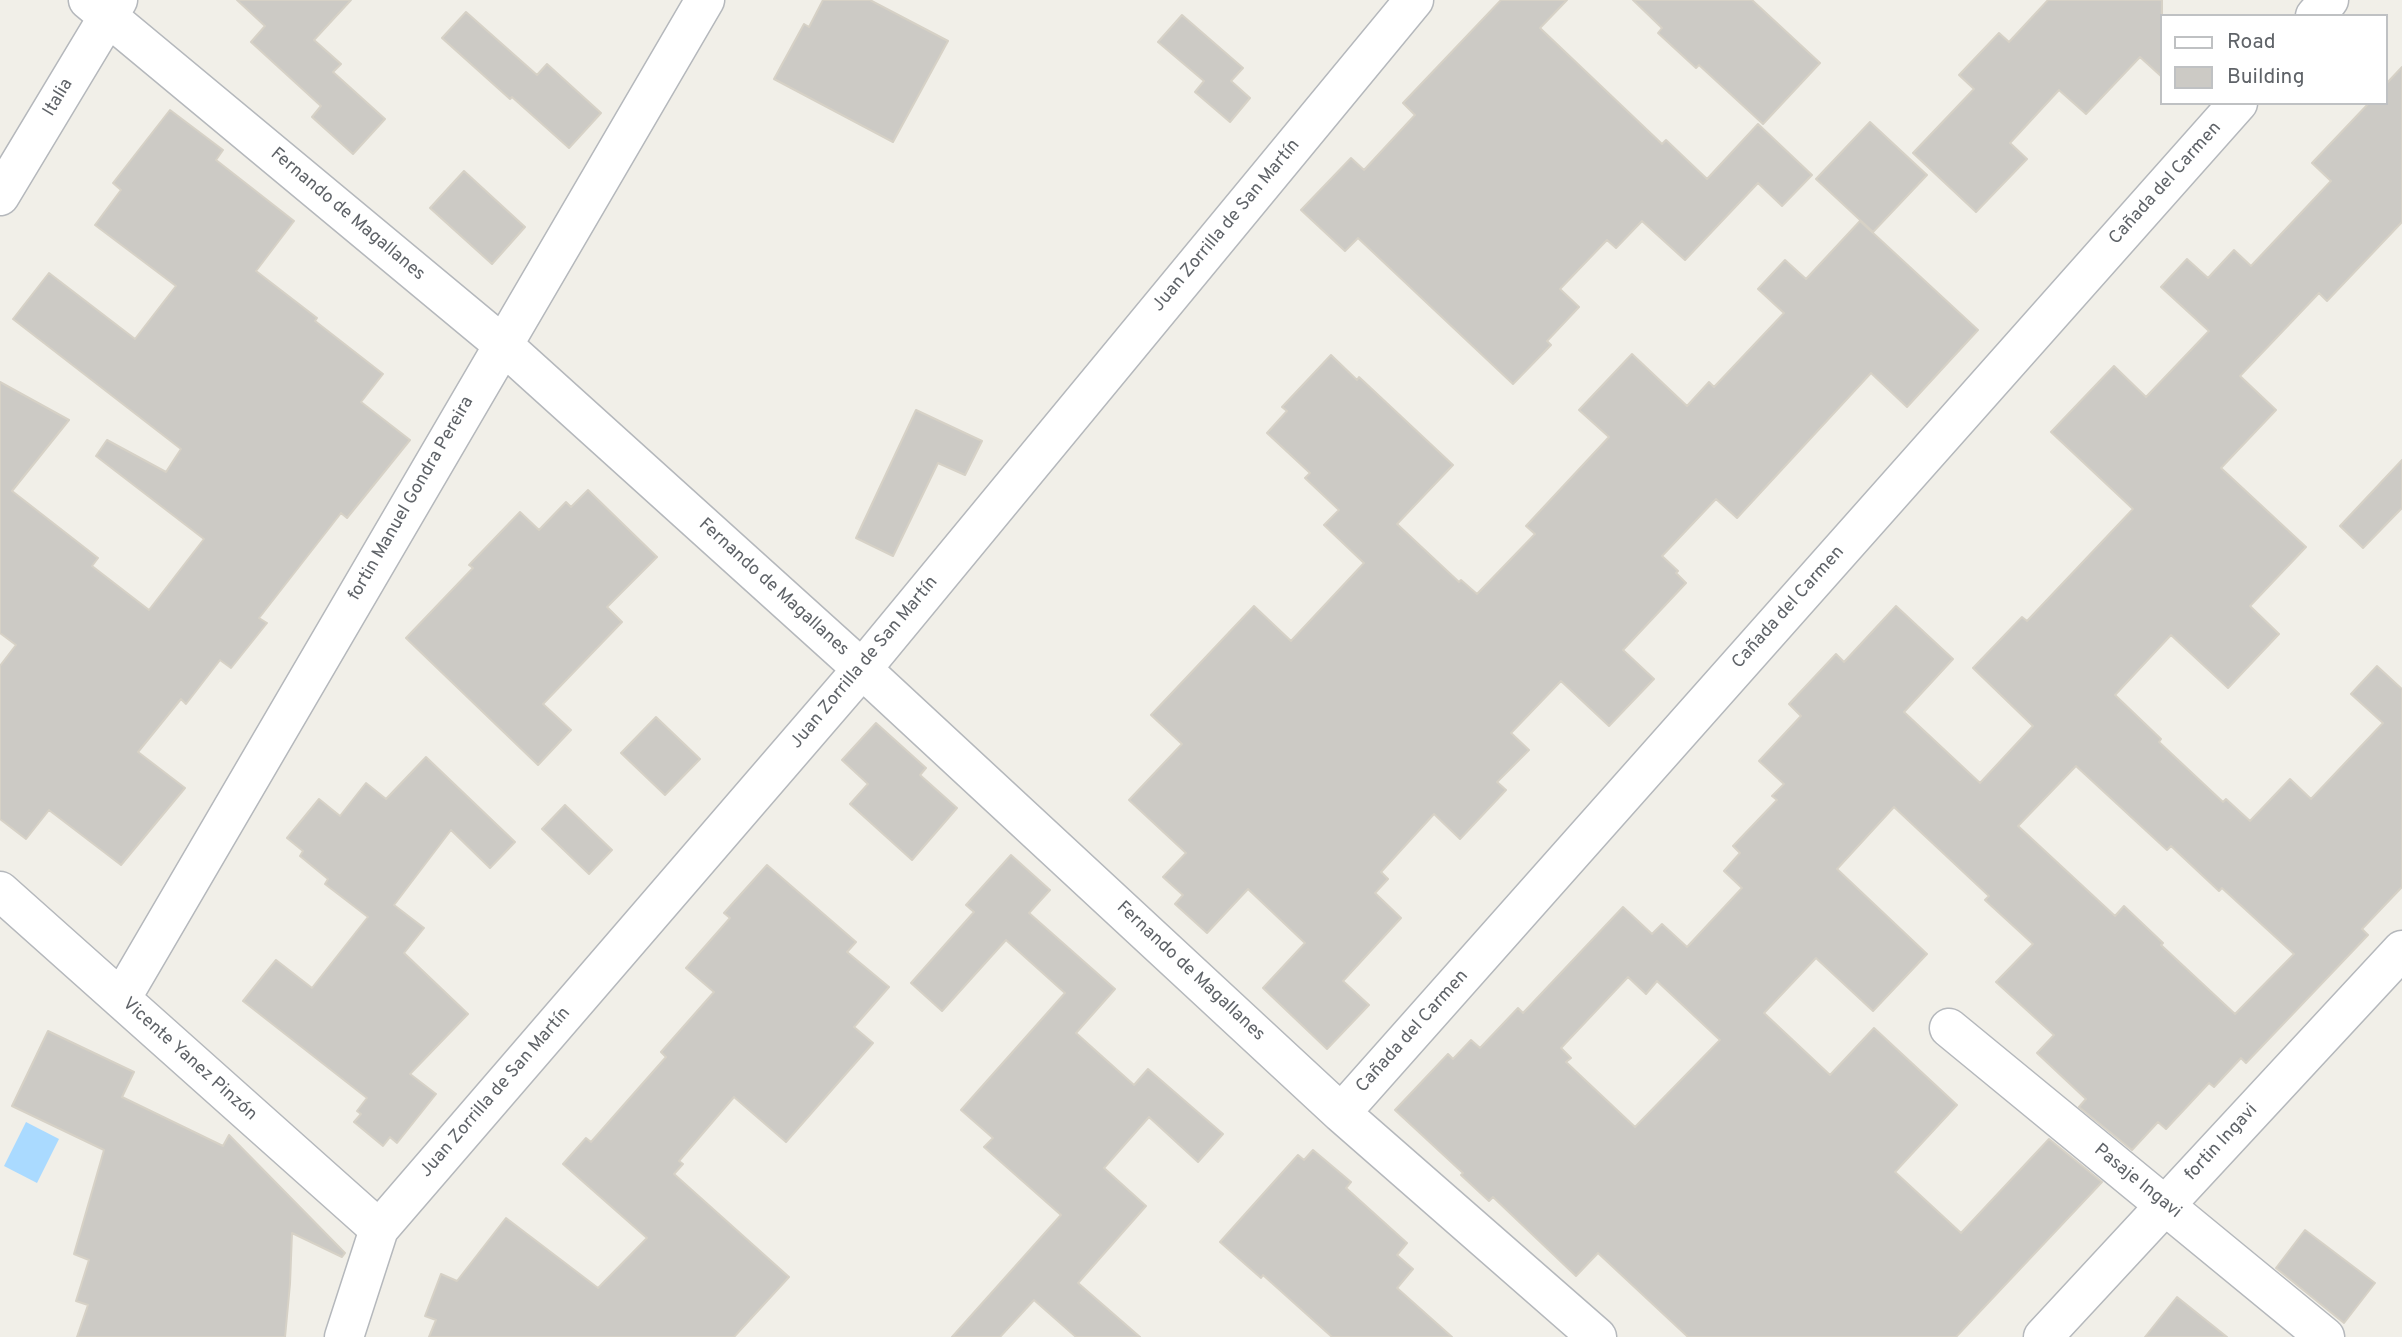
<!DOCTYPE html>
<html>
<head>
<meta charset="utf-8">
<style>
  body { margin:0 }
  #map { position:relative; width:2402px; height:1337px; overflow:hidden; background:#f1efe8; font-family:Overpass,sans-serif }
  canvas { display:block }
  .legend { position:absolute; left:2160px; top:14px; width:228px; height:91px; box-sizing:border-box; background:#fff; border:2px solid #bfc1c3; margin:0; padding:9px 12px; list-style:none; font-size:21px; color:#5f6368 }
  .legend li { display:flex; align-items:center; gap:14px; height:35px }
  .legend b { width:35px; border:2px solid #bfc1c3 }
</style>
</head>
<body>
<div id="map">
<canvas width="2402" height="1337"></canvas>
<ul class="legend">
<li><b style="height:9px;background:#fff"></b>Road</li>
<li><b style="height:19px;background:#cccac5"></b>Building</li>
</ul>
</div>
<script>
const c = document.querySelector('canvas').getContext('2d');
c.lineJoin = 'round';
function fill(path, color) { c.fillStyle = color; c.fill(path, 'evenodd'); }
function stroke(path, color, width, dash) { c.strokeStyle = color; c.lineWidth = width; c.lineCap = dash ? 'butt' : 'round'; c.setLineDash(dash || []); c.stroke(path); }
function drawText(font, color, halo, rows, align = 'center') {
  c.font = font + ' Overpass,sans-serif'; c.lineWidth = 6; c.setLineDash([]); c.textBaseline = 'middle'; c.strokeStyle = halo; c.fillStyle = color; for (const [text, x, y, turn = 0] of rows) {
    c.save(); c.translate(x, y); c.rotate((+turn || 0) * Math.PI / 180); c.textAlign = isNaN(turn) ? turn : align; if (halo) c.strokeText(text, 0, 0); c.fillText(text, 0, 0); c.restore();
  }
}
const water = new Path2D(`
  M26 1122 59 1139 37 1183 4 1166Z`);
const building = new Path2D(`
  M237 0H351L314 40 341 64 333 72 385 119 353 154 312 117 321 106 251 42 265 26Z
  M823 0H870L948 41 893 142 774 79 804 24 809 27Z
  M1501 0H1567L1540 28 1662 144 1666 140 1707 179 1758 124 1812 175 1782 206 1758 183 1685 260 1642 221 1616 248 1607 240 1560 289 1579 307 1547 341 1551 345 1513 384 1358 238 1345 251 1301 210 1351 158 1364 170 1415 115 1403 103Z
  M1633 0H1752L1820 63 1763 124 1699 65 1696 68 1658 33 1662 28Z
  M2048 0H2162V77L2140 57 2086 114 2059 90 2010 143 2027 159 1976 212 1913 153 1974 89 1959 75 1999 33 2009 42Z
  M466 12 537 75 547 64 601 113 569 148 512 97 510 99 442 38Z
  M1182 15 1243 68 1231 81 1250 98 1230 122 1195 92 1204 81 1158 42Z
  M2402 67V222L2327 301 2319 293 2240 376 2276 410 2221 468 2306 547 2250 606 2279 634 2228 688 2171 635 2115 695 2161 739 2159 742 2223 802 2226 799 2250 821 2290 779 2311 799 2383 723 2351 694 2377 666 2402 689V887L2362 929 2368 935 2246 1063 2241 1058 2214 1087 2209 1083 2166 1129 2158 1122 2132 1150 2079 1107 2086 1099 2037 1053 2054 1035 1996 982 2033 944 1985 900 1989 896 1894 807 1837 869 1927 954 1873 1011 1816 958 1764 1013 1830 1075 1874 1028 1957 1105 1895 1172 1961 1233 2049 1139 2102 1182 1956 1337H1688L1598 1253 1576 1276 1493 1197 1489 1201 1461 1175 1463 1173 1395 1110 1448 1054 1453 1059 1471 1040 1480 1048 1518 1008 1523 1013 1623 907 1652 934 1662 924 1687 947 1742 888 1724 871 1740 853 1733 846 1777 800 1772 796 1784 784 1759 761 1801 716 1789 704 1836 654 1844 662 1896 606 1953 659 1904 712 1980 783 2033 726 1973 668 2022 617 2027 621 2133 509 2051 432 2114 366 2146 397 2209 331 2161 287 2187 259 2208 278 2234 250 2251 266 2331 181 2312 163 2369 103H2386V84ZM2076 766 2167 850 2171 846 2219 891 2222 888 2294 954 2235 1014 2161 945 2163 943 2124 906 2115 916 2018 826ZM1628 977 1646 994 1657 981 1720 1040 1635 1127 1566 1062 1571 1058 1561 1048Z
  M170 110 223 150 216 160 294 221 256 271 317 318 315 321 383 374 361 402 410 440 347 518 341 513 259 618 267 623 231 668 220 660 186 704 181 699 138 752 185 788 121 865 49 810 26 839 0 819V666L16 645 0 633V382L69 420 12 491 98 558 92 566 149 610 204 539 96 456 107 440 166 472 181 449 13 319 49 273 135 339 176 286 95 225 121 190 113 183Z
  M1870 122 1927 175 1873 232 1816 179Z
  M464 171 525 227 492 264 430 208Z
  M1860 221 1978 330 1907 407 1871 373 1737 518 1716 499 1662 556 1678 571 1676 573 1686 583 1623 650 1654 679 1609 726 1561 681 1511 733 1529 750 1497 782 1506 790 1460 839 1434 814 1381 872 1388 879 1375 893 1401 918 1343 981 1369 1005 1327 1049 1263 988 1305 943 1248 889 1207 933 1175 904 1183 895 1163 877 1186 853 1129 800 1182 744 1151 715 1254 606 1291 641 1364 563 1324 525 1339 510 1305 478 1310 473 1267 433 1287 411 1282 407 1331 355 1357 380 1359 377 1453 465 1397 524 1459 582 1461 580 1477 594 1535 534 1526 526 1609 437 1579 410 1632 354 1687 406 1709 382 1714 387 1784 313 1758 289 1785 260 1806 279Z
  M916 410 982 441 965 475 938 463 893 556 856 538Z
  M2402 460V508L2363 548 2340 526Z
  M588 490 657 557 607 607 622 622 543 704 571 730 538 765 406 638 473 568 469 565 520 512 539 530 566 502 571 507Z
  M656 717 700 759 665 795 621 753Z
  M876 723 926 768 920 775 957 808 912 860 850 804 868 784 842 760Z
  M426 757 515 842 490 868 451 830 394 905 424 928 404 953 468 1014 410 1074 436 1094 397 1143 390 1137 383 1146 354 1122 361 1114 357 1111 367 1098 243 1001 276 960 312 988 368 917 325 884 328 879 300 856 303 851 287 838 319 799 340 816 366 783 386 799Z
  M565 805 612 850 589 874 542 829Z
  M1011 855 1050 890 1029 913 1115 989 1076 1033 1134 1085 1148 1069 1223 1134 1198 1162 1149 1117 1104 1168 1146 1206 1078 1283 1140 1337H1076L1034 1300 1000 1337H952L1061 1215 984 1147 993 1138 961 1110 1065 993 1006 940 942 1011 911 983 974 912 966 905Z
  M767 865 856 942 847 952 889 987 854 1027 873 1043 786 1142 734 1097 679 1161 683 1164 674 1174 789 1277 734 1337H429L436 1320 425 1316 441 1274 457 1281 506 1218 598 1288 647 1238 563 1164 586 1138 591 1142 666 1057 661 1052 714 992 686 968 730 918 724 913Z
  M48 1031 134 1072 122 1097 223 1146 229 1135 345 1253 342 1257 292 1233 290 1284 285 1337H77L88 1305 76 1301 89 1260 74 1254 104 1150 12 1106Z
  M1313 1150 1351 1182 1346 1188 1407 1243 1397 1255 1413 1269 1397 1288 1452 1337H1332L1263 1275 1261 1278 1220 1242 1298 1155 1304 1160Z
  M2305 1230 2375 1283 2344 1323 2276 1268Z
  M2177 1297 2227 1337H2145Z`);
const minor = new Path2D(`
  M88 0 502 344 862 669 1341 1113 1597 1337
  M2315 16 2329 0
  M0 196 118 0
  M0 891 379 1229
  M121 999 705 0
  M1949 1028 2325 1337
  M1341 1113 2238 103
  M2043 1337 2402 950`);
const tertiary = new Path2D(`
  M344 1337 379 1229 862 669 1414 0`);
const streetNames = [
  ["Italia",59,98,-59],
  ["Cañada del Carmen",2166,184,-48],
  ["Fernando de Magallanes",347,215,40],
  ["Juan Zorrilla de San Martín",1227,226,-50],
  ["fortin Manuel Gondra Pereira",412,499,-60],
  ["Fernando de Magallanes",773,588,42],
  ["Cañada del Carmen",1789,608,-48],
  ["Juan Zorrilla de San Martín",865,663,-50],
  ["Fernando de Magallanes",1190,972,43],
  ["Cañada del Carmen",1413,1032,-48],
  ["Vicente Yanez Pinzón",189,1060,42],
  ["Juan Zorrilla de San Martín",496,1093,-49],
  ["fortin Ingavi",2222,1143,-47],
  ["Pasaje Ingavi",2137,1182,39]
];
fill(water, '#aadaff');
fill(building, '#cccac5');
stroke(building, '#d6d1c6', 2);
stroke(minor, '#b5b8bc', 41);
stroke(tertiary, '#b5b8bc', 41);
stroke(minor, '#fff', 38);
stroke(tertiary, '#fff', 38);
drawText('18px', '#5f6368', '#fff', streetNames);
</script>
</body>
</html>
